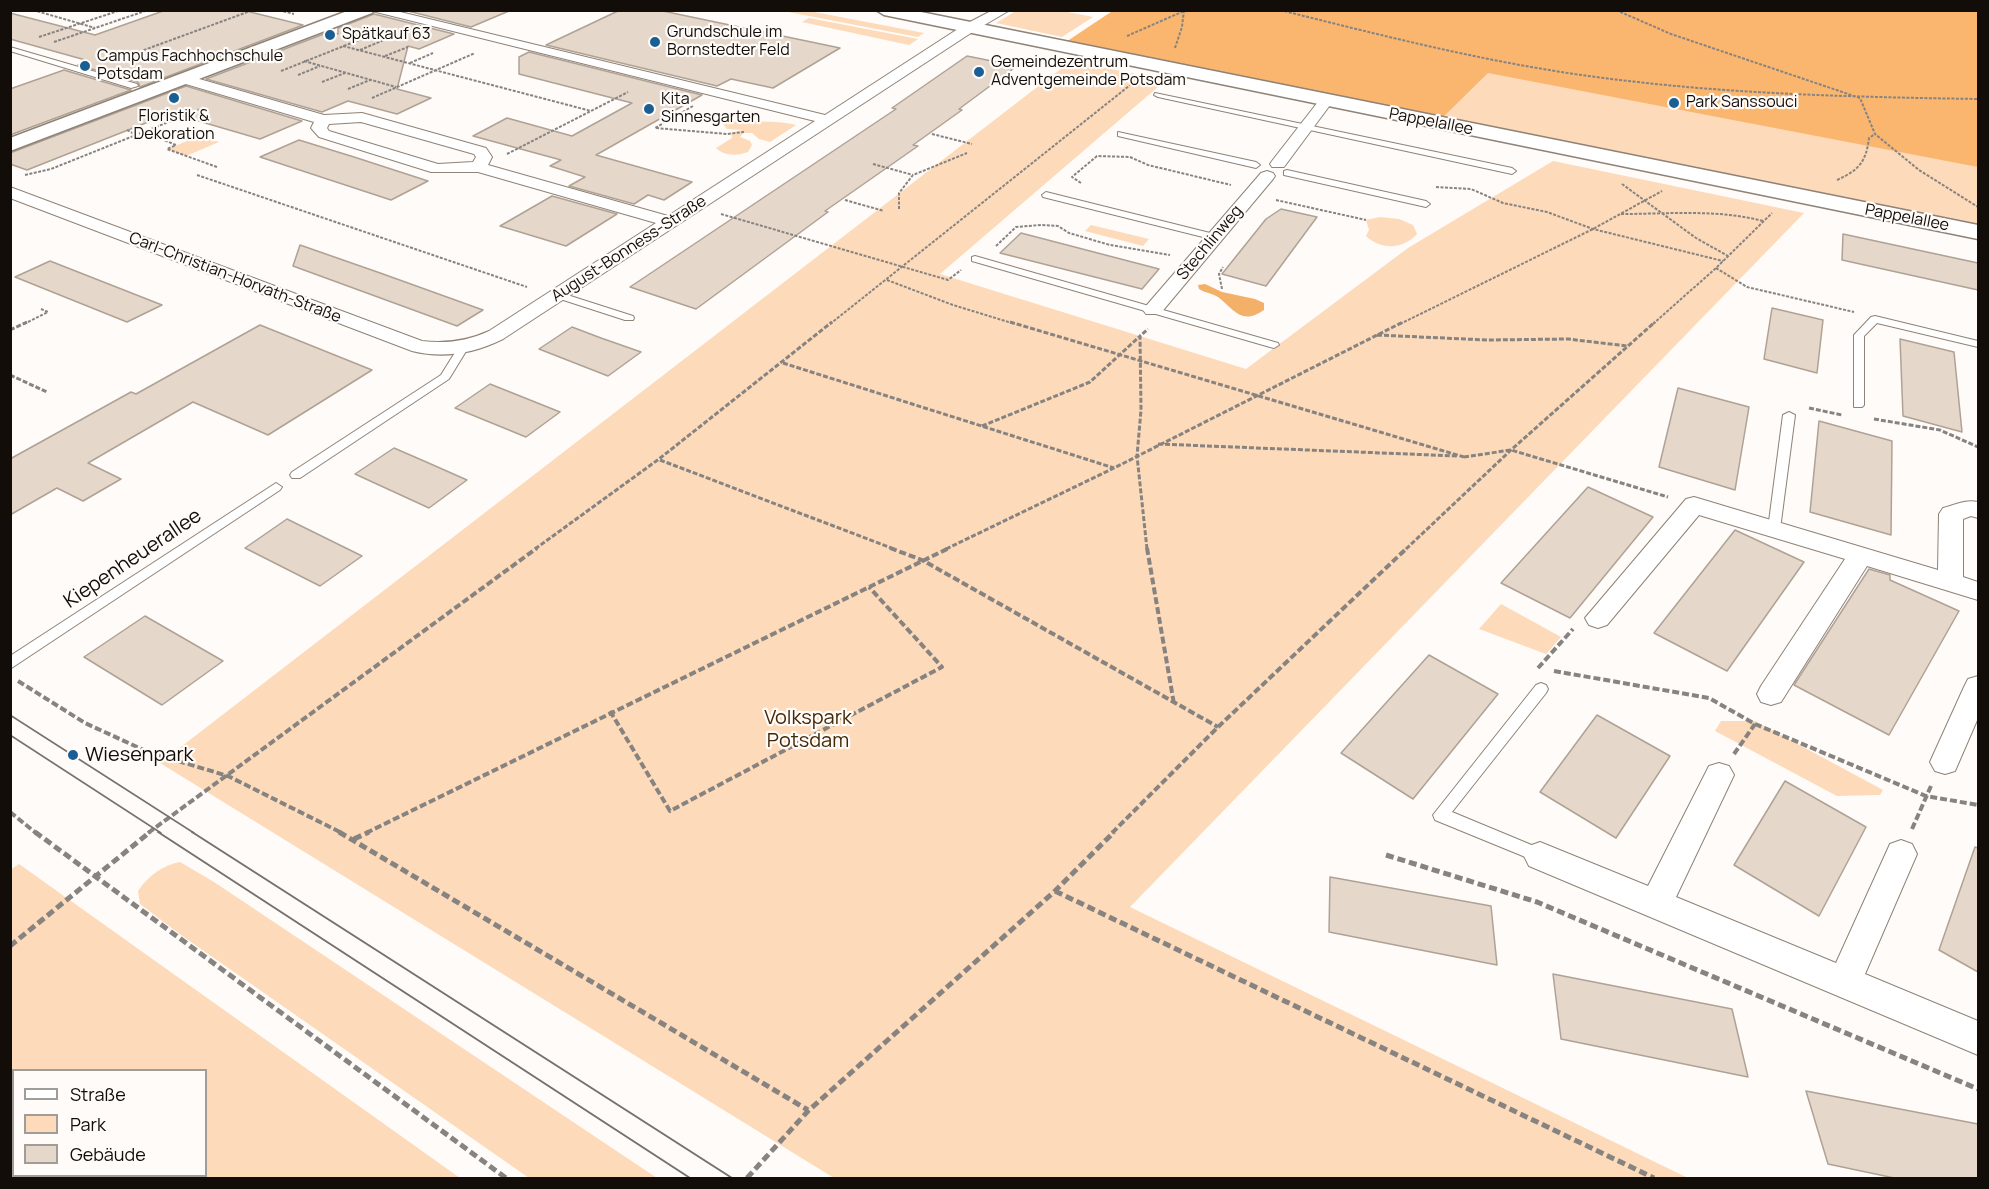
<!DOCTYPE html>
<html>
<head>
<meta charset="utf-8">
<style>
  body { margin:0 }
  #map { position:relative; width:1989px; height:1189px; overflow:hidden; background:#fefbf8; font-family:Manrope,sans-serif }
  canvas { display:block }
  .frame { position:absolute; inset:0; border:12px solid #120d09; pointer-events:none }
  .legend { position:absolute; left:12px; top:1069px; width:195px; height:108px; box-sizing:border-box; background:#fefbf8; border:2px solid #a09c98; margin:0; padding:8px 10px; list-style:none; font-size:18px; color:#120d09 }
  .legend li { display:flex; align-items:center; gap:12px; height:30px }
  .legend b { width:30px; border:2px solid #a09c98 }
</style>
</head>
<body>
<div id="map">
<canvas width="1989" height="1189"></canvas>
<div class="frame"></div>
<ul class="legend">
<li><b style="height:8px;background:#fff"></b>Straße</li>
<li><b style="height:16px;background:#fddab9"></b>Park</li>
<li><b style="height:16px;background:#e5d7c9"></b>Gebäude</li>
</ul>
</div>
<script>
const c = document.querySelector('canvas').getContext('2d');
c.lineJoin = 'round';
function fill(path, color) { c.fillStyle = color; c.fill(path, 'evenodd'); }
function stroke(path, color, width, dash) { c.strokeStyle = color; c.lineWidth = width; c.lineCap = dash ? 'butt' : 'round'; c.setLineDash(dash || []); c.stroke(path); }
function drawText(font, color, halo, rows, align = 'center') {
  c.font = font + ' Manrope,sans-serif'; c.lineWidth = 4.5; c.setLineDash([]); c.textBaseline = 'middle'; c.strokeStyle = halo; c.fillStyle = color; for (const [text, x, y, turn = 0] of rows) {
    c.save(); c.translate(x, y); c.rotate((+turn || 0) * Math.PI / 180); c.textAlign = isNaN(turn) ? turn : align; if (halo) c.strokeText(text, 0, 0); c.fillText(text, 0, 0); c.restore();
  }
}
const green = new Path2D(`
  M1114 10 1978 11V226L1066 42Z
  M783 11H809L924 33 918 37Z
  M1016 11H1063L1093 17 1062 37 996 23Z
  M809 18 918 39 909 45 802 22Z
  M1071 61 1166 80 940 274 1246 369 1408 248 1553 161 1804 213 1130 907 1688 1178H834L160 763Z
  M741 120C759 123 777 120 796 125L770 142 759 139 752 133H743L740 137 750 141 752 145 748 152C737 156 724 156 716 148L732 138 731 133 742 130 727 129 723 124Z
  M199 136 219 142 186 156 168 149Z
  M1380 217 1399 219 1413 225 1417 234C1402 250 1381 250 1366 236L1369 230 1366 220Z
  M1091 225 1149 239 1143 246 1085 231Z
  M1501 604 1561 637 1546 654 1479 629Z
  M1721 721H1755L1883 790 1880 795 1837 796 1715 731Z
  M180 862 214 882 657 1178H529L181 935 140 904 138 891C148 876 163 865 180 862Z
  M19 864 460 1178H11L10 870ZM14 1070H206V1176H14Z`);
const forest = new Path2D(`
  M1114 10 1978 11V167L1488 73 1437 123 1066 42Z`);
const water = new Path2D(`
  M1205 284 1222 292 1255 299 1264 303V310C1241 326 1234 309 1218 297 1212 293 1205 293 1199 289L1198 285Z`);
const building = new Path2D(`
  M166 10H242L303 25 140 87 138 82 78 65 89 61 10 39V13L95 35Z
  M404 10H509V11L471 27Z
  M620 10H658L840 48 773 88 731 79 717 86 546 45Z
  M374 14 454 34 419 49 408 46 397 89 431 98 397 114 348 101 322 112 206 79 329 32 338 34V28Z
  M529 52 702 95 596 155 692 182 664 200 648 195 634 204 569 186 585 177 550 166 561 160 473 136 507 118 572 136 632 103 519 74V57Z
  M967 56 1017 66 959 109 962 110 913 145 918 146 825 211 828 212 696 309 630 287 896 109 892 108Z
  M64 70 131 90 10 135V89Z
  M186 86 302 121 260 139 171 113 27 170 10 164V153Z
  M299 140 354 157 428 181 391 200 260 157Z
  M552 196 617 214 566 246 500 226Z
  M1281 209 1317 217 1266 286 1222 274 1266 219Z
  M1021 233 1159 269 1142 289 1000 253Z
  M1843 234 1978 263V290L1842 260Z
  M300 245 383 274 483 310 457 326 293 266Z
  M50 261 162 305 127 322 15 277Z
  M1772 308 1823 320 1817 373 1764 359Z
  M260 325 372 370 268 435 193 402 88 463 121 479 83 501 57 488 10 515V459L131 392 136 394Z
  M572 327 601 338 641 352 608 376 539 349Z
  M1900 339 1954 352 1962 432 1903 416Z
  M490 384 560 412 526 437 455 408Z
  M1678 388 1749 407 1735 490 1659 467Z
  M1819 421 1892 441 1891 535 1810 512Z
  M394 448 424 461 467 480 429 508 355 474Z
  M1588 487 1653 517 1570 618 1501 583Z
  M287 519 362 556 320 586 245 548Z
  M1735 530 1804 562 1727 671 1654 633Z
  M1869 569 1890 575V580L1959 611 1889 735 1794 685Z
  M145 616 223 661 162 705 84 657Z
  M1429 655 1498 694 1413 799 1341 753Z
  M1597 715 1670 756 1616 838 1540 792Z
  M1785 781 1866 827 1819 916 1734 865Z
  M1975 847 1978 848V972L1939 950Z
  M1330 877 1491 906 1497 965 1329 932Z
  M1553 974 1732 1009 1748 1077 1561 1039Z
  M1806 1091 1978 1124V1179H1899L1828 1164Z`);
const pathFar3 = new Path2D(`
  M33 10 95 28
  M279 10 294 14
  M1280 10C1384 36 1489 63 1596 77 1723 94 1850 97 1978 99
  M1616 10 1671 34 1860 98 1875 134 1919 170 1978 207
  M1127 36 1184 11
  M39 37 121 10
  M54 42 148 10
  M343 46 591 111
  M1175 48 1182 27 1184 10
  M360 50 384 40
  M385 56 408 47
  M114 61 253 10
  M304 61 396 87
  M410 63 433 53
  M281 71 369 36
  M298 75 320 66
  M322 82 345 73
  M348 89 370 80
  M372 98 475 53
  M693 106 655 128 727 134 744 132
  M127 130 136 135
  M144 132 176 145 167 149 217 167
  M932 134 972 144
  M507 154 628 92
  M873 164 913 175
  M25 175 51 169 206 107
  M197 175 527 287
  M1837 180C1859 170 1866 162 1869 138L1875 134
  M1081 183 1072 177 1097 156 1130 157 1148 165 1231 185
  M1622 184 1696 238 1728 256
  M1436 187 1471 189 1503 203 1547 212 1593 229 1723 261
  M845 200 884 211
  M1276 200 1366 220
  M899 209V193L913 175 967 153
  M721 214 948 280 961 270
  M1621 214C1667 214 1718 209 1763 221
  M996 246 1016 227 1041 225 1058 226 1069 233 1110 245 1170 255
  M1716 268 1747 287 1854 312
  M887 280 953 305 1015 324
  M1222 289 1219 274 1223 267
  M24 324 48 312 41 309
  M830 324 1134 82
  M1400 324 1593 229 1662 191
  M1653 324 1716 268 1772 213`);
const pathFar2 = new Path2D(`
  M1010 322 1464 457
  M10 330 27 322
  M1377 335 1487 340 1568 339 1627 346
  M783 363 1114 468
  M10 375 47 392
  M1809 408 1842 415
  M1874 419 1940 430 1978 447
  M982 426 1090 382 1139 337
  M1158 444 1457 456
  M1464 457 1511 450 1668 497
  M660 460 894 549
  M535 549 659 459 832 322
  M946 549 1114 468 1403 322
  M1147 549 1137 456 1141 410 1140 336 1148 329
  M1406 549 1511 450 1655 322`);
const pathFar1 = new Path2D(`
  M890 548 922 560 1218 727
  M1147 548 1174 704
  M1538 668 1573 629
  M1554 671 1709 698 1755 724 1926 796 1978 805
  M18 681 85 723 148 752 228 776 342 833
  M610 711 670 811 942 667 869 587
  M1734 754 1755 724
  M10 812 36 833
  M1912 829 1931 786
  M148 833 537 548
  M366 833 949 548
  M1112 833 1218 727 1407 548`);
const path = new Path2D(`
  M35 832 506 1178
  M339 832 808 1110
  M354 839 369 832
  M1386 855 1537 902 1978 1089
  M1055 891 1654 1178
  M10 946 150 832
  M747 1178 808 1111 1055 891 1114 832`);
const service = new Path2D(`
  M10 47 137 84 138 86 131 88 10 51Z
  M1155 93 1512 168 1516 171 1512 174 1158 97 1154 95Z
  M1118 132 1256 162 1260 165 1256 168 1118 136Z
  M1287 170 1426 201 1430 204 1426 207 1284 175V171Z
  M1046 192 1218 235 1220 237 1215 240 1043 197 1042 195Z
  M975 256 1278 343 1279 345 1274 348 1270 347 972 261V257Z
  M558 292 633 316 634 318 633 320H625L554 297V293Z
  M1875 316 1978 341V347L1877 323 1864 336V405L1862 407H1854V335L1871 317Z
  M463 345 468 348 449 379 300 478H292L290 475 292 472 441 375 459 346Z
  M1789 412 1795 415 1780 529 1774 533 1768 529 1783 415Z
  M276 483 282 487 280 490 10 669V656Z
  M1541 683 1546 685 1548 689 1546 693 1452 812 1546 851 1548 856 1546 861 1540 863 1435 820 1433 815 1536 685Z`);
const minor = new Path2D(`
  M368 10H392L825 115 964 25 993 10H1010L974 31 503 339C475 353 443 359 412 351L10 198V187L422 341C447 344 467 341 489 331L656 223 478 172H431L319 137 311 128 314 122 179 82 177 79 179 76H189L324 115 362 113 486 148 492 157 488 165 668 216 815 121ZM361 122 474 154 476 157 473 162 438 164 329 131 327 128 329 124Z
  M1326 97 1333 101 1284 167H1272L1270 164 1272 161 1321 98Z
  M1267 171 1273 173 1275 176 1273 179 1160 314H1146L1143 310 1146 306 1261 173Z
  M1694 497 1938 570 1939 514 1943 508C1955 505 1966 499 1978 502V518L1971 516 1963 519V577L1978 582V600L1867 566 1781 702 1771 705 1761 702 1757 694 1761 686 1845 559 1699 515 1607 625 1598 628 1589 625 1585 618 1686 499Z
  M1978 676V718L1955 771 1945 774 1935 771 1930 762 1964 687 1968 679Z
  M1719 763 1729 766 1734 775 1676 897 1836 963 1890 844 1901 840 1912 844 1917 854 1865 974 1978 1021V1055L1529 866 1524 856 1529 846 1540 842 1648 886 1709 766Z`);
const tertiary = new Path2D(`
  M350 10H374L372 13 10 151V138Z
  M876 10H911L1978 225V239L884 15Z`);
const tramFar1 = new Path2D(`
  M10 715 194 833
  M10 735 161 833`);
const tram = new Path2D(`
  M158 832 690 1178
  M192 832 732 1178`);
const markers = [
  [330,35,6,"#195f93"],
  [655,42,6,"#195f93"],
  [85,66,6,"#195f93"],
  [979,72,6,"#195f93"],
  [174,98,6,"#195f93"],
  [1674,103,6,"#195f93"],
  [649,109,6,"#195f93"],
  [73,755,6,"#195f93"]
];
const farPoinames = [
  ["Grundschule im",667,33],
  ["Bornstedter Feld",667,51],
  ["Spätkauf 63",342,35],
  ["Campus Fachhochschule",97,57],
  ["Potsdam",97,75],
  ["Gemeindezentrum",991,63],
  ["Adventgemeinde Potsdam",991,81],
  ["Kita",661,100],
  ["Sinnesgarten",661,118],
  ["Park Sanssouci",1686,103],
  ["Floristik &",174,117,"center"],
  ["Dekoration",174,135,"center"]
];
const farStreetnames = [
  ["Pappelallee",1431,122,11],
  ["Pappelallee",1907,218,11],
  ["Stechlinweg",1210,243,-50],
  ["August-Bonness-Straße",629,249,-33],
  ["Carl-Christian-Horvath-Straße",235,278,21]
];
const streetNames = [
  ["Kiepenheuerallee",133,559,-34]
];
const parkNames = [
  ["Volkspark",808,718],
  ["Potsdam",808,741]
];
const poiNames = [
  ["Wiesenpark",85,755]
];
fill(green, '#fddab9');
fill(forest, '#fab66f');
fill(water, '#f3b068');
fill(building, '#e5d7c9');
stroke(building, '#afa295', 1.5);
stroke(service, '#8f8276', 2);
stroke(minor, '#8f8276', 2);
stroke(tertiary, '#8f8276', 3);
stroke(pathFar3, '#878380', 2, [3, 1.5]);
stroke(pathFar2, '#878380', 3, [5, 2]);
stroke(pathFar1, '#878380', 4, [7, 3]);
stroke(path, '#878380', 5, [8, 4]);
fill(service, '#fff');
fill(minor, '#fff');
fill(tertiary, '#fff');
stroke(tramFar1, '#75716e', 1.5);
stroke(tram, '#75716e', 2);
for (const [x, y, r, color] of markers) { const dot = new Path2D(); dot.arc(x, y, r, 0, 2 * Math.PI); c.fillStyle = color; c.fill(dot); stroke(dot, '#fefbf8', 2); }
drawText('16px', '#120d09', '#fefbf8', farPoinames, 'left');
drawText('16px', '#120d09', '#fefbf8', farStreetnames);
drawText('20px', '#120d09', '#fefbf8', streetNames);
drawText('20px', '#432808', '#fefbf8', parkNames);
drawText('20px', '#120d09', '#fefbf8', poiNames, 'left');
</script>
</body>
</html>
